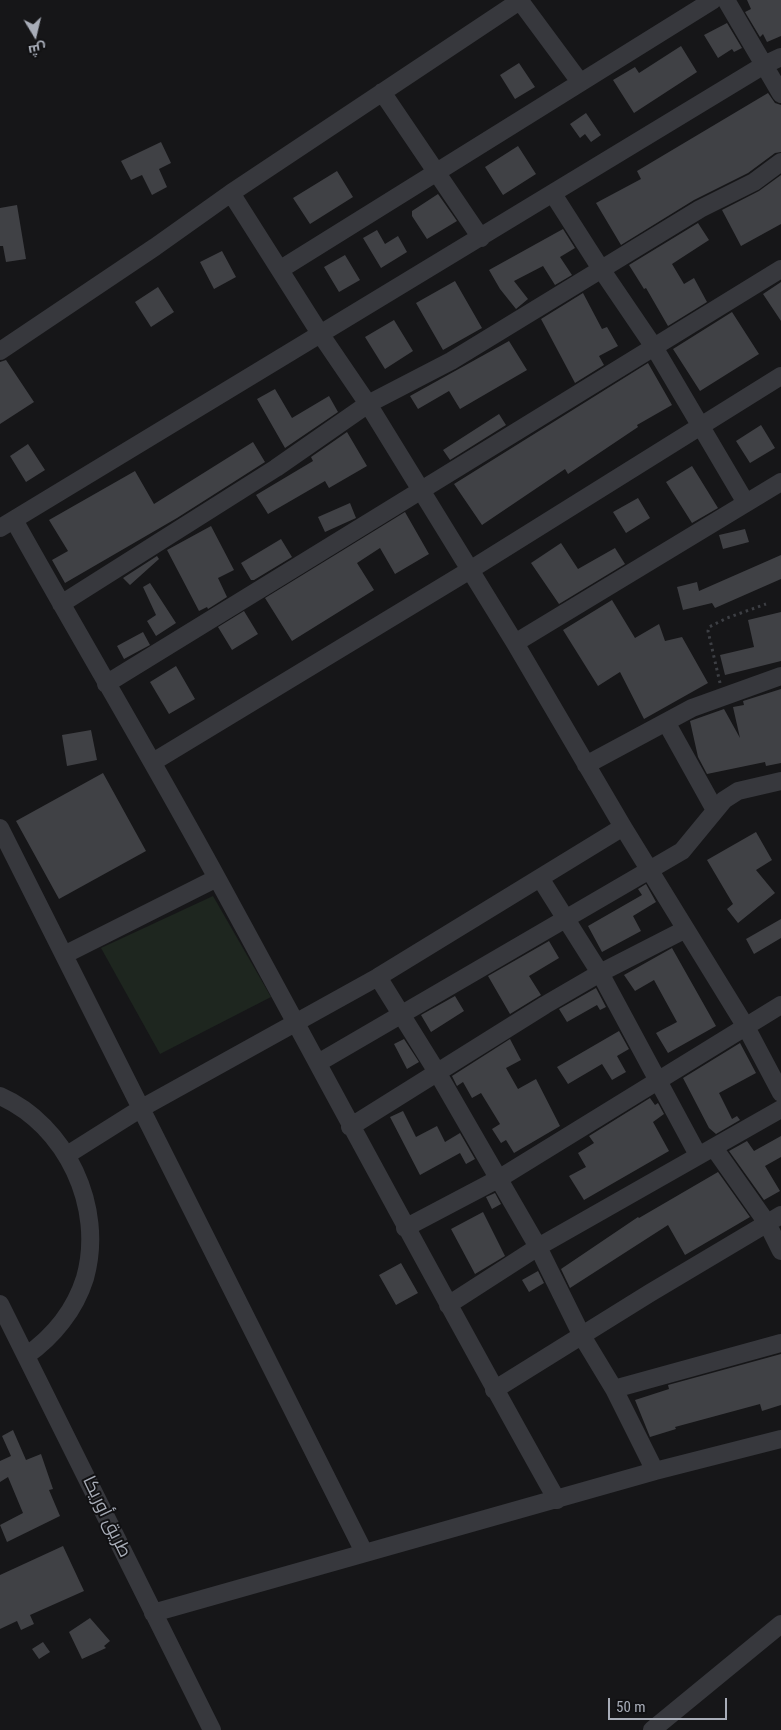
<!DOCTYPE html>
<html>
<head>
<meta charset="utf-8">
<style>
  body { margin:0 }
  #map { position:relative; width:781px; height:1730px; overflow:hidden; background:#161618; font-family:"Roboto Condensed",Cairo,sans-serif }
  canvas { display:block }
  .north { position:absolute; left:10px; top:10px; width:50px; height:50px; -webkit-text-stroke:4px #111113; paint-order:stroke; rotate:171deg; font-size:14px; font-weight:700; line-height:20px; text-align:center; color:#a8adb8 }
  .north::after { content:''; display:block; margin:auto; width:18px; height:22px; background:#a8adb8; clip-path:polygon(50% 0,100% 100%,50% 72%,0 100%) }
  .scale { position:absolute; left:608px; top:1698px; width:119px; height:22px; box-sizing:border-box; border:2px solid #a8adb8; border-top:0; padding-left:6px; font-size:15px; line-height:18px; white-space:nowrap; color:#a8adb8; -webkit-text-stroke:4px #111113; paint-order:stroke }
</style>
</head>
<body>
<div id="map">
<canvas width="781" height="1730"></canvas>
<div class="north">ش</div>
<div class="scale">50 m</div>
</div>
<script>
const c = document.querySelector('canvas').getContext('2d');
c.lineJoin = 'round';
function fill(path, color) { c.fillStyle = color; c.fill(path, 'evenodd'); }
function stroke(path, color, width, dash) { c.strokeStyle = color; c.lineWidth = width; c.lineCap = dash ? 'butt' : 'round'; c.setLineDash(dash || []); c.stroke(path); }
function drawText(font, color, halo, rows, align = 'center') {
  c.font = font + ' "Roboto Condensed",Cairo,sans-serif'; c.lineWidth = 4; c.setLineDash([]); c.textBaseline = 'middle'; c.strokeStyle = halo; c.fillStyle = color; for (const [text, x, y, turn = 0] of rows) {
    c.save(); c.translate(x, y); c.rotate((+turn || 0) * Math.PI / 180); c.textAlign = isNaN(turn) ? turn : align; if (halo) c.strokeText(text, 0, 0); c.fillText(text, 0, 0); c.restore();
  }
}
const green = new Path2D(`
  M213 896 271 997 160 1054 101 948Z`);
const building = new Path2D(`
  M747 0H781V36L767 42 763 34 760 37 745 12 751 9Z
  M727 23 742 48 734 52 732 49 718 58 704 35Z
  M681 46 697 72 634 113 613 80 635 67 639 73Z
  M519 63 535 87 515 99 500 75Z
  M768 93 775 103 781 105V152L775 153 748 173 694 200 621 245 596 203 641 179 637 171Z
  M586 113 601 135 591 142 585 134 580 138 570 124Z
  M161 142 171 163 159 169 167 187 152 195 142 175 131 180 121 161Z
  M518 146 536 174 503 195 485 167Z
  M337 171 353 197 310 224 293 198Z
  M781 175V224L741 246 722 210 759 191Z
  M438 194 457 221 427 239 412 216V211Z
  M17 205 26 259 6 262 3 246H0V208Z
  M698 223 709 240 672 264 684 284 694 278 707 302 668 326 646 288 644 289 629 265Z
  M563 229 575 248 560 257 572 275 555 285 543 266 514 281 528 299 516 309 500 289 489 270Z
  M377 230 385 244 398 236 407 252 381 268 363 238Z
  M222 251 236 277 214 289 200 262Z
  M345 255 360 280 339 292 324 267Z
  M455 281 482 328 443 350 416 303Z
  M781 282V321L763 294Z
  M158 287 174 312 151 327 135 302Z
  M583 293 602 329 607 327 618 346 599 356 604 365 575 383 541 319Z
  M732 312 759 354 700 391 673 349Z
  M394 320 413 351 385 369 365 337Z
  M509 341 527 370 460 409 449 391 418 409 410 396Z
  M6 360 34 402 0 424V362Z
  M648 363 672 405 637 425 638 427 568 474 565 469 482 525 454 484Z
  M275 389 292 418 329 396 338 412 285 448 257 399Z
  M499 414 506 425 450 460 443 450Z
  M761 425 775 448 750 463 736 441Z
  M347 432 367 466 329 488 325 481 268 514 256 495 313 461 311 457Z
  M253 442 265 462 177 518 65 583 52 560 68 551 49 520 135 471 154 504Z
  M28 444 45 470 26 482 10 456Z
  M692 466 718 508 692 523 666 482Z
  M638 498 650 518 626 533 613 512Z
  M350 503 356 518 325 532 318 517Z
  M405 512 429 554 395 574 380 548 357 563 374 590 292 641 265 598Z
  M211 526 234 570 218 578 227 597 208 609 207 607 199 611 167 550Z
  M745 529 749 542 723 549 719 535Z
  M281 539 292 557 254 580H251L241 563Z
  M561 543 578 569 615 548 625 564 559 604 531 563Z
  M781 555V579L715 608 712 603 683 610 677 587 697 582 699 591Z
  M157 556 159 559 130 585 123 578Z
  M150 583 176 623 156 636 147 621 156 615 143 587Z
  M612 600 635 638 659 624 665 641 682 637 708 683 644 719 620 672 598 686 563 630Z
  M244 611 258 634 232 650 218 627Z
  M781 612V661L725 675 720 655 754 647 748 620Z
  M143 632 150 645 124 659 117 646Z
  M176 666 195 699 169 714 150 682Z
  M781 689V763L766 766 765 762 707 774 698 757 690 721 724 709 740 738 733 707 744 705 743 701Z
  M91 730 97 760 67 766 62 735Z
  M103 773 146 851 59 899 16 821Z
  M756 832 772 860 756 870 775 893 738 923 727 909 733 904 707 860Z
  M646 884 656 902 633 916 641 931 602 952 588 926 642 895 638 889Z
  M781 919V938L754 954 746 939Z
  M549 941 559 958 529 976 541 995 510 1014 488 976Z
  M672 948 716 1026 668 1053 656 1033 677 1022 654 980 635 991 624 975Z
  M596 988 606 1007 600 1010 597 1005 567 1022 559 1009Z
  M455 996 464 1011 431 1032 421 1015Z
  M619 1031 629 1049 617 1056 626 1072 612 1080 602 1064 568 1084 557 1067Z
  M404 1039 419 1062 407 1069 394 1044Z
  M510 1039 521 1060 506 1068 518 1089 536 1079 560 1126 514 1153 506 1140 501 1143 492 1129 500 1124 481 1093 472 1098 463 1082 457 1086 452 1076Z
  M740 1043 756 1073 719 1093 732 1119 737 1116 740 1120 716 1134 709 1128 683 1078Z
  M650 1098 655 1105 658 1103 664 1114 653 1122 669 1151 584 1200 569 1176 586 1167 578 1153 594 1143 589 1136Z
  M403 1111 416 1137 437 1126 445 1142 460 1133 475 1159 466 1164 460 1153 420 1175 390 1117Z
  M781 1136V1157L765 1166 780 1191 764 1200 729 1151 747 1141 754 1151Z
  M718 1172 750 1217 685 1255 668 1225 570 1288 561 1269 638 1217 639 1218Z
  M495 1193 501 1204 492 1209 486 1197Z
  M483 1212 505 1256 475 1274 451 1229Z
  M401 1263 418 1293 396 1305 379 1275Z
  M538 1271 544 1283 529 1292 522 1280Z
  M781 1354V1405L762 1411 760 1404 675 1427 676 1429 650 1437 635 1400 669 1389 668 1385Z
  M13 1430 26 1460 41 1454 53 1489 49 1490 60 1516 7 1542 0 1525 23 1513 8 1477 0 1482V1461L11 1456 2 1436Z
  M63 1546 84 1591 30 1615 34 1624 21 1630 17 1621 0 1629V1575Z
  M90 1618 110 1641 104 1646 106 1648 82 1659 69 1632Z
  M43 1642 50 1652 39 1659 32 1649Z`);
const path = new Path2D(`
  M720 683 708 631 709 627 727 618 766 604`);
const minor = new Path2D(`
  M726 0 781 94
  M520 1 580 82
  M382 92 481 238
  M231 193 321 335 368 404 515 643 623 827 746 1027 781 1093
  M553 194 601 269 654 347 746 503
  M281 269 713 0
  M0 351 155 247 231 193 521 0
  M14 520C81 640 151 757 217 878 330 1085 441 1294 557 1500
  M0 528 764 65 781 57
  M61 604 276 468 368 404 451 361 700 209 754 182 781 162
  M515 643 781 482
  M106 684 781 269
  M666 722 715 810
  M153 762 470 570 781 376
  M586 765 692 708 781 676
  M0 828 364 1552
  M540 878 600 973 698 1155
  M64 955 217 878
  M378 977 437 1072 538 1247 582 1336 614 1389 655 1471
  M318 1063 682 851 724 800 738 791 781 781
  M0 1096C66 1125 105 1207 85 1278 75 1310 53 1337 26 1356
  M350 1127 545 1005 600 973 684 930
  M714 1148 767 1223 781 1251
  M67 1155 140 1109 378 977 623 827
  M405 1228 500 1178 781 1005
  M0 1304 212 1730
  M448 1305 538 1247 781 1109
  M614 1389 781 1343
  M494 1390 650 1293 781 1215
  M153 1613 655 1471 781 1439
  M652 1730 781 1624`);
const streetNames = [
  ["طريق أوريكا",106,1517,64]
];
fill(green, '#1e261f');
fill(building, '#404145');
stroke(path, '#3d3f44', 3, [2.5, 4]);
stroke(minor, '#37383d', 18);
drawText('18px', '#a8adb8', '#111113', streetNames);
</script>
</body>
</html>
